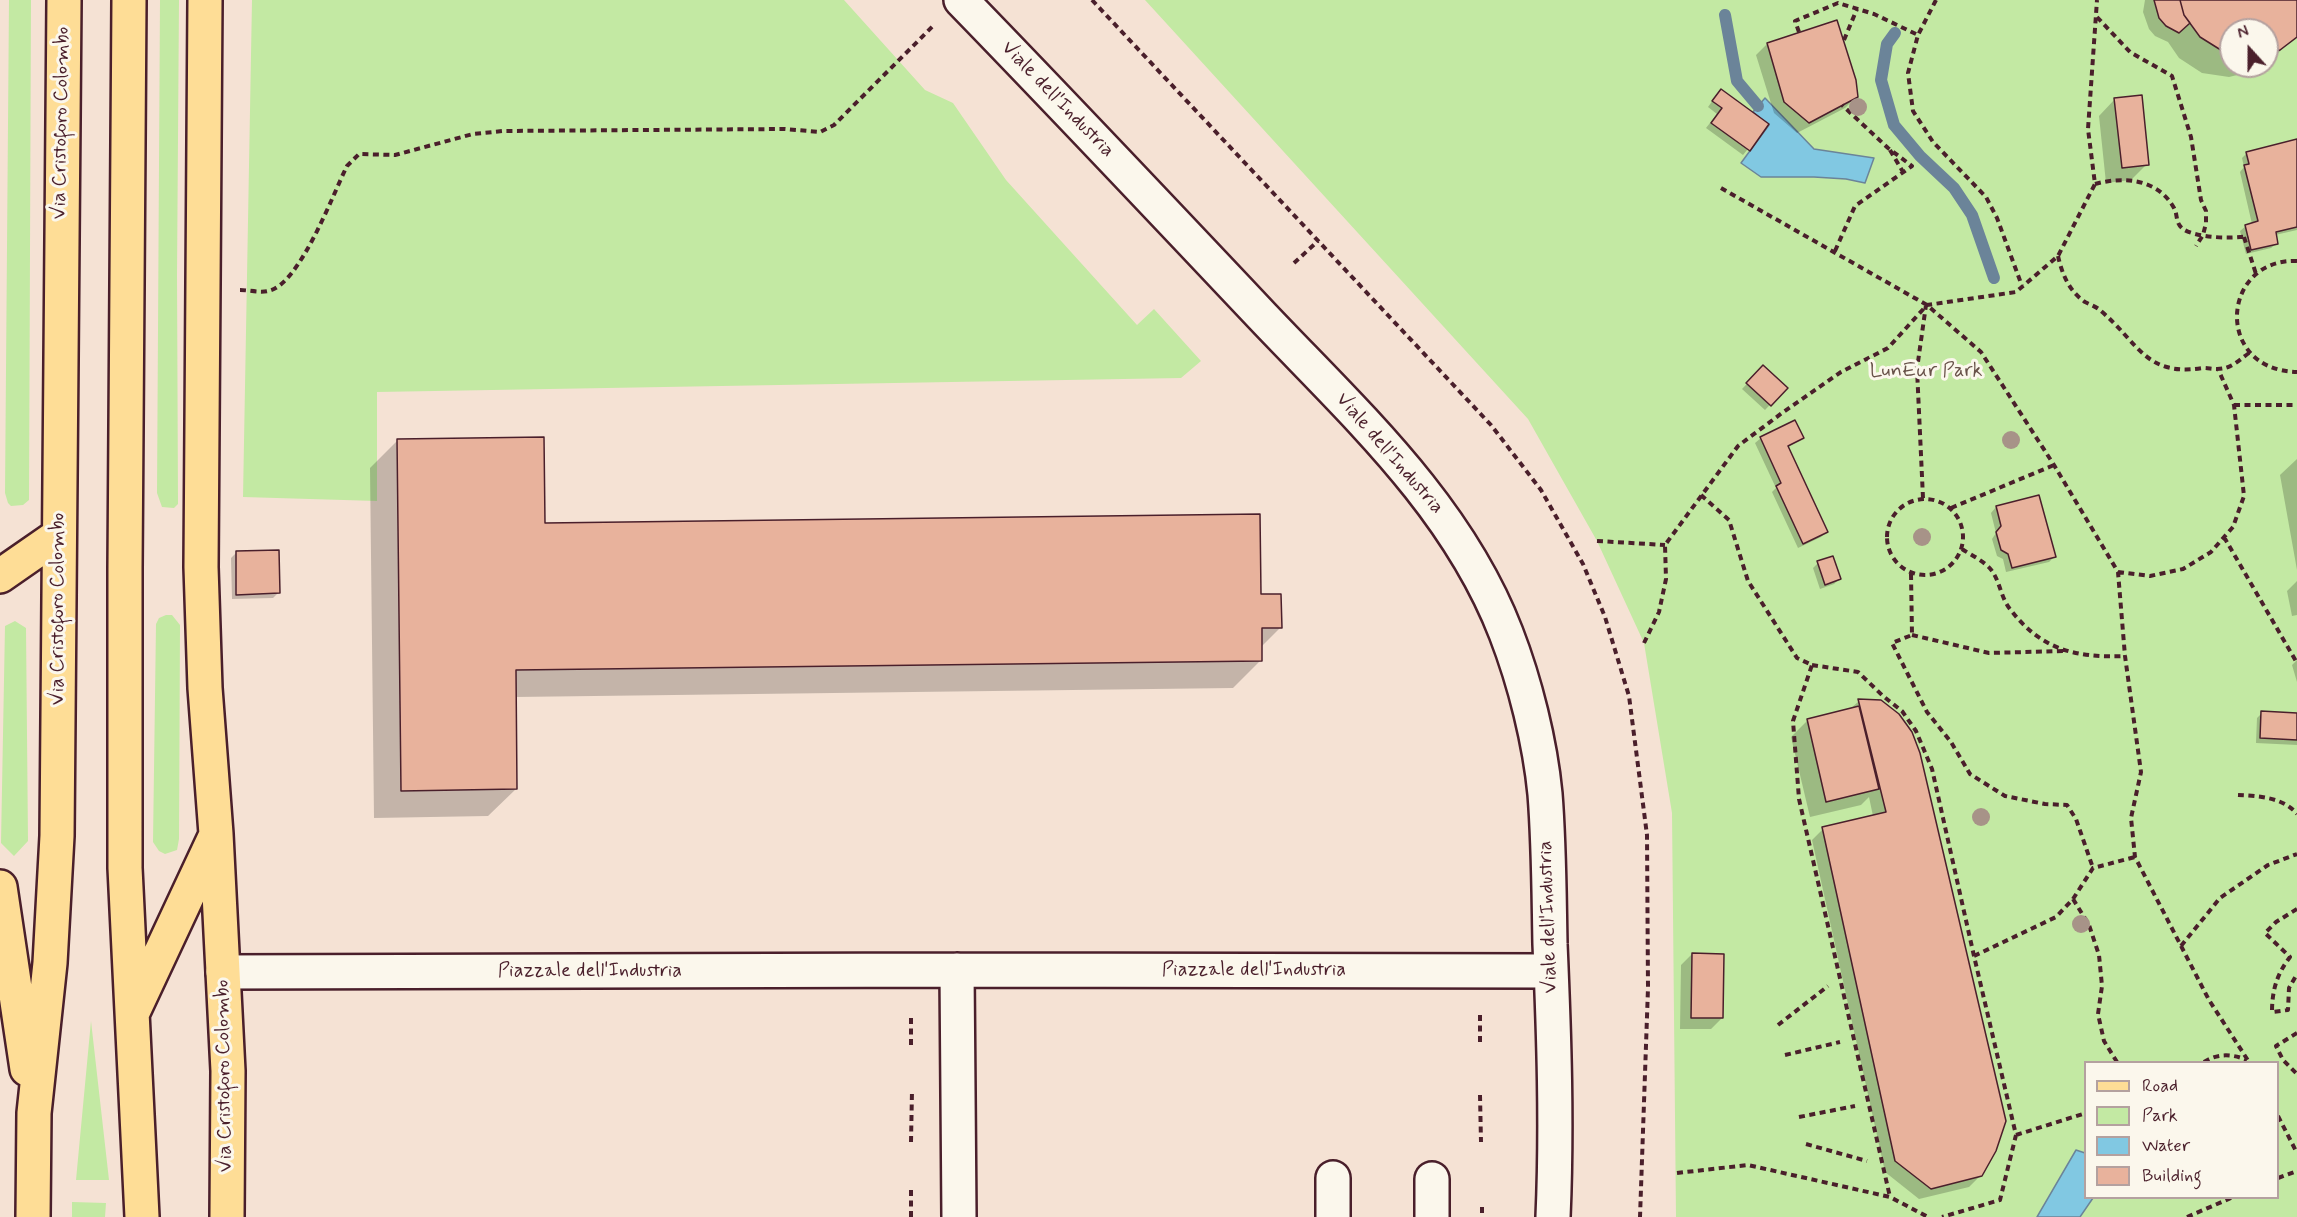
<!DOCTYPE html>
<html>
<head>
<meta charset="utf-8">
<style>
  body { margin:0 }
  #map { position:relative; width:2297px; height:1217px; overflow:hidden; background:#f5e2d4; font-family:Mynerve,sans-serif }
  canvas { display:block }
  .legend { position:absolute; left:2084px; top:1061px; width:195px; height:138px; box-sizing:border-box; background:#fbf7ec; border:2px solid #b4a19f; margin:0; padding:8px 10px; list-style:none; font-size:18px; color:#4a1f2b }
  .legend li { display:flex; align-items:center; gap:12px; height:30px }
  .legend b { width:30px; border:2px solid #b4a19f }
  .north { position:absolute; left:2219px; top:18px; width:60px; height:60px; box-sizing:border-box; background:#fbf7ec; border:2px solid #b4a19f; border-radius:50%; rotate:339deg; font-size:16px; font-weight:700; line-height:24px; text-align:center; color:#4a1f2b }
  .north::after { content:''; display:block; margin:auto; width:21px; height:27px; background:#4a1f2b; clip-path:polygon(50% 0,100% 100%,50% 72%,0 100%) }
</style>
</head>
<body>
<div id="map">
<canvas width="2297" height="1217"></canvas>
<ul class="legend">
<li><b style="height:8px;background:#fedd96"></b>Road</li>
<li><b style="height:16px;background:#c3e9a3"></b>Park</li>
<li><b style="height:16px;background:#81c8e2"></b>Water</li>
<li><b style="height:16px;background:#e8b29c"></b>Building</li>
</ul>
<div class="north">N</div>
</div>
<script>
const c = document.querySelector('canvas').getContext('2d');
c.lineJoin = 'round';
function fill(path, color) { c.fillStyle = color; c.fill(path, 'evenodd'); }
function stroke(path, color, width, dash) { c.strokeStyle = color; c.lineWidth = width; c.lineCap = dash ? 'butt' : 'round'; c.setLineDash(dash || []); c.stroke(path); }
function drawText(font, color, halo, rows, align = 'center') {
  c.font = font + ' Mynerve,sans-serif'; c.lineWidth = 6; c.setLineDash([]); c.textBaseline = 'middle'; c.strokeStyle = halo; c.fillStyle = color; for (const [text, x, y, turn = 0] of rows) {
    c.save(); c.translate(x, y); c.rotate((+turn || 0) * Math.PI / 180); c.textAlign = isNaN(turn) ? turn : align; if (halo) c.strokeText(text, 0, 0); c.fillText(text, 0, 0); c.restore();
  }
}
const green = new Path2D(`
  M9 0H31L29 500 23 505 11 506 8 503 5 493Z
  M160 0H179L177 275 178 504 174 508 162 507 157 493Z
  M252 0H844L925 90 953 103 1006 180 1137 325 1154 309 1201 361 1181 378 377 392V501L243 497Z
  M1145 0H2297V1217H1676L1672 813 1644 643 1597 541 1528 419ZM2231 30H2267V66H2231ZM2086 1062H2278V1198H2086Z
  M166 615H172L180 625 179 839 177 850 165 854 159 851 153 842 156 624 159 618Z
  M15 621 26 628 28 841 14 856 1 843 5 626Z
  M91 1021 109 1180H76Z
  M72 1202 106 1203 105 1217H72Z`);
const water = new Path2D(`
  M1765 98 1814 149 1874 158 1865 183 1846 179 1814 177H1761L1741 163 1769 125 1753 112Z
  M2076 1150 2085 1153 2086 1198H2093L2080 1217H2037Z`);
const shadow = new Path2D(`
  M2145 0H2297V36L2267 63V30H2231V66H2263L2258 70 2229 77 2202 73 2179 58 2168 42 2155 36 2149 29 2143 12Z
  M1767 44 1857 96 1845 108 1797 133 1774 113 1756 55Z
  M1716 96 1767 125 1743 155 1706 128 1717 114 1708 107Z
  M2115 99 2147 164 2131 180 2106 183 2099 116Z
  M2297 141V230L2275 235 2277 243 2271 248 2246 254 2240 231 2246 226 2252 224 2240 172 2244 167 2242 158 2247 153Z
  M1763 367 1786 388 1765 410 1742 389Z
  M1761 438H1802L1787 448 1826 532 1821 537 1798 548 1772 492 1776 488 1755 443Z
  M398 440 544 524 1280 628 1261 647V660L1233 688 515 697 516 789 488 816 374 818 370 468Z
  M2297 459V570L2280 475Z
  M2038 497 2054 557 2049 562 2006 572 2003 559 1997 556 1992 539 1996 533 1991 513 1996 507Z
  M236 553 278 593 273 598 232 599 231 558Z
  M1818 563 1840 578 1834 584 1820 589 1813 568Z
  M2297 581V615L2292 616 2287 591Z
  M2297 660V682L2292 665Z
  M1859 701 1981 1175 1969 1187 1919 1199 1885 1172 1812 840 1823 829 1873 816 1869 797 1861 805 1810 817 1791 737 1807 721 1849 710Z
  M2262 713 2297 714V745L2256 743 2257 718Z
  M1692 954 1722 1018 1711 1029H1680L1681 965Z`);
const stream = new Path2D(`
  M1725 15 1737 81 1758 106
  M1895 33 1887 44 1881 80 1894 125 1920 156 1954 188 1972 215 1994 278`);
const building = new Path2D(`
  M2154 0H2180L2184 15 2190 23 2179 33 2166 26 2159 18Z
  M2180 0H2297V37L2280 50 2267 53V30H2231V53L2224 52 2200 37 2184 15Z
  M1837 20 1856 80 1858 97 1809 123 1784 102 1767 43Z
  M1721 89 1769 124 1750 151 1711 123 1722 108 1712 101Z
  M2142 95 2149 165 2122 168 2114 98Z
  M2297 139V227L2276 232 2278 244 2251 250 2245 225 2258 221 2244 165 2249 164 2246 152Z
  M1763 365 1788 388 1771 406 1746 383Z
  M1795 420 1804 438 1788 446 1828 532 1803 544 1776 486 1781 483 1760 437Z
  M544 437 545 523 1260 514 1261 594H1281L1282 628H1262V661L516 670 517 789 401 791 397 439Z
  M2039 495 2056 557 2012 568 2008 554 2001 550 1996 532 2001 526 1996 506Z
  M279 550 280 593 236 595V551Z
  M1833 556 1841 579 1825 585 1817 561Z
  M1858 699 1881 700 1899 714 1912 732 1920 753 2006 1121 1996 1151 1982 1176 1931 1189 1895 1161 1822 827 1886 812Z
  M1859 706 1879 789 1826 802 1807 719Z
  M2261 711 2297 713V740L2260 738Z
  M1692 953 1724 954 1723 1018H1691Z`);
const path = new Path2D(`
  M1092 0 1491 425 1541 490 1583 564 1605 617 1629 696 1647 835 1648 988 1640 1217
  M1936 0 1918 35 1908 73 1913 111 1933 142 1986 197 1997 218 2022 286
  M2097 17 2130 52 2172 76 2191 137 2201 200 2206 211V223L2203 235 2196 246
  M1799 32 1795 21 1838 3 1874 14 1918 35
  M1844 40 1857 9
  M1890 150 1903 172
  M2095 184C2124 176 2158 179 2174 208 2178 215 2175 223 2183 229 2196 238 2232 239 2248 236
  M1721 188 1927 305 1981 352 2054 465 2118 572 2125 656 2141 772 2131 818 2135 857 2209 1000 2249 1062
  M2244 237 2256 274
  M1835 251 1855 206 1912 166 1888 148 1842 105
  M2058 256C2062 274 2069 291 2085 302 2091 305 2097 307 2101 311 2139 343 2145 377 2203 368 2208 368 2212 369 2217 369 2231 369 2238 361 2249 353
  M2297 261C2221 258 2213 370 2297 372
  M1294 263 1318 241
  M240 290C248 290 260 293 268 291 299 286 333 194 347 166L359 154 395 155 473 134 503 131 785 129 820 132 834 125 933 26
  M2234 405H2297
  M1701 495 1729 520 1748 581 1797 658 1812 665 1793 721 1799 799 1890 1197
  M1923 498 1917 369 1926 305
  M1887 537a38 38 0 1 1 76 0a38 38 0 1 1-76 0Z
  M1951 508 2054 465
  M2224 537 2297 663
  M1597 541 1665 545
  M1962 549C1971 555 1986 562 1992 571 2000 582 2001 598 2010 609 2041 650 2076 658 2125 656
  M2118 572 2150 576 2183 569 2211 552 2233 527 2244 496 2234 405 2218 369
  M1911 574 1912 635 1892 643 1927 712 1951 742 1970 774 2005 796 2045 804 2067 805 2076 819 2093 868
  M1912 635 1989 653 2064 651
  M1644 643 1659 612 1666 579 1665 545 1738 446 1782 413 1841 372 1888 348 1927 305 2016 292 2058 256 2095 184 2088 129 2097 0
  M1812 665 1858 672 1883 696 1902 711 1916 731 1932 769 1974 956 2016 1135 2000 1200 1942 1217
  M2238 795C2258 796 2283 797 2297 814
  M2073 899 2089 925 2099 955 2102 986 2098 1014 2104 1041 2117 1062
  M2297 909 2276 922 2265 933 2290 957C2277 974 2272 990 2272 1012L2288 1010 2289 988 2297 974
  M2181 946 2220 898 2268 865 2297 854
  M1974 956 2056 917 2073 899 2093 868 2135 857
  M1480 1015V1045
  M911 1018V1048
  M1778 1025 1828 986
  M2297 1033 2276 1046 2283 1060 2297 1074
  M1785 1055 1840 1042
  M2204 1062C2218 1053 2232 1054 2247 1060
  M1480 1095 1481 1142
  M2278 1116 2297 1153
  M1799 1117 1855 1106
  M2016 1135 2086 1113
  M911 1142 912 1091
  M1806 1144 1867 1161
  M1677 1173 1748 1165 1890 1197 1928 1217
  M2278 1178 2297 1171
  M1482 1207V1217
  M911 1217V1186
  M2187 1217 2231 1198`);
const minor = new Path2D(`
  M961 0C1063 105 1163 211 1263 317 1355 414 1457 506 1506 633 1525 682 1540 742 1545 794 1549 844 1549 894 1550 944 1554 1035 1557 1126 1553 1217
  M957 970 959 1217
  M223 972 957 970 1551 971
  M1333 1178V1217
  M1432 1179V1217`);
const major = new Path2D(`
  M129 0 125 568V868L142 1217
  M205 0 201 567 205 688 216 834 228 1071 227 1217
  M0 576 59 535
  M0 887 27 1069
  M133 1012 214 839
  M33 1217 34 1113 50 963 57 836 64 0`);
const trees = [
  [1858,107],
  [2011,440],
  [1922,537],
  [1981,817],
  [2081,924]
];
const streetNames = [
  ["Viale dell'Industria",1057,100,46],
  ["Via Cristoforo Colombo",62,123,-89],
  ["Viale dell'Industria",1389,454,49],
  ["Via Cristoforo Colombo",59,609,-90],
  ["Viale dell'Industria",1549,917,-92],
  ["Piazzale dell'Industria",1254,971],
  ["Piazzale dell'Industria",590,972],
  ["Via Cristoforo Colombo",225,1076,-91]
];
const parkNames = [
  ["LunEur Park",1926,372]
];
fill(green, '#c3e9a3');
fill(water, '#81c8e2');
stroke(water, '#6b8499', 1.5);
fill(shadow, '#0003');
stroke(stream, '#6b8499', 12);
fill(building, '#e8b29c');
stroke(building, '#4a1f2b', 1.5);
stroke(minor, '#4a1f2b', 38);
stroke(major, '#4a1f2b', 38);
stroke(path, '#4a1f2b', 4, [6, 4.5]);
stroke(minor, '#fbf7ec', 33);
stroke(major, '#fedd96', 33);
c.fillStyle = '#a79388';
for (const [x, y] of trees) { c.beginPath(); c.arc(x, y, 9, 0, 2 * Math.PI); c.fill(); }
drawText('20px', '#4a1f2b', '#fbf7ec', streetNames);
drawText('20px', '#685249', '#fbf7ec', parkNames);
</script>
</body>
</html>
